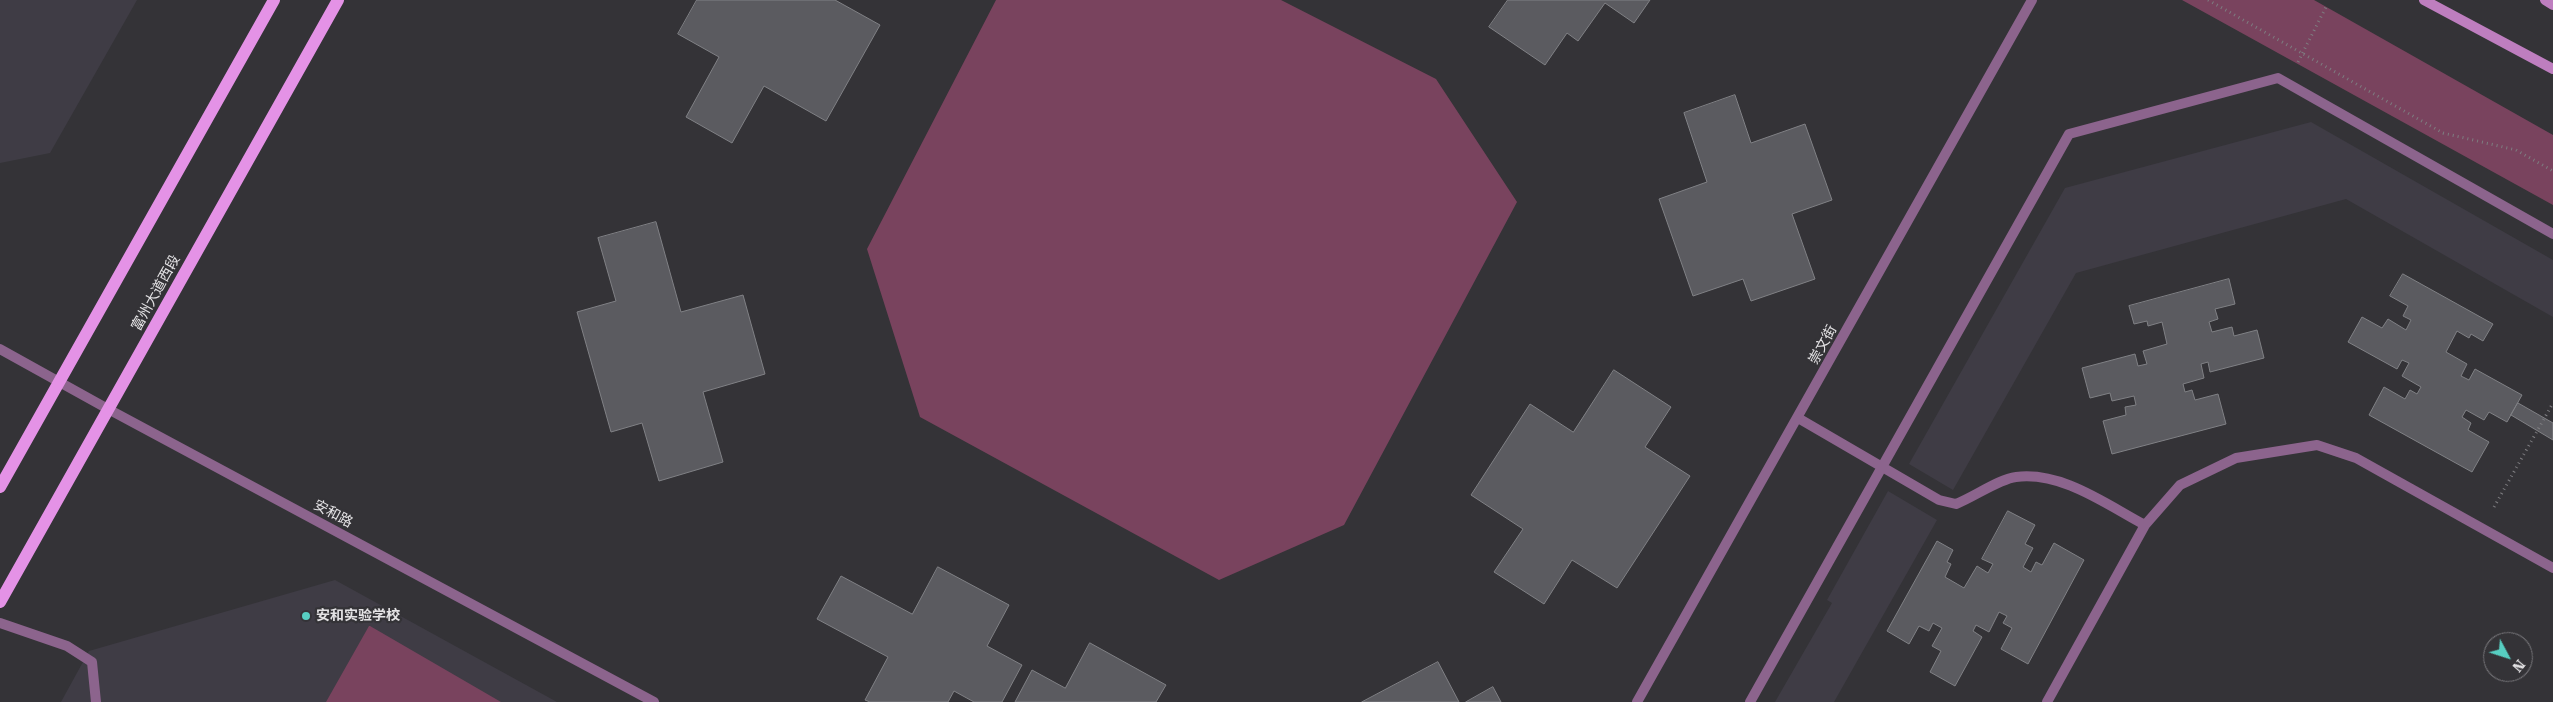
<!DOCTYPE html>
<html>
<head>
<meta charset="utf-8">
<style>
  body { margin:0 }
  #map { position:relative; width:2553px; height:702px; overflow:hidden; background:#343337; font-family:"Roboto Serif",serif }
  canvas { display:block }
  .north { position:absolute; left:2483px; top:632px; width:50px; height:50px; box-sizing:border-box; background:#343337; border:1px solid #7a797d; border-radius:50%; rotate:130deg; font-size:14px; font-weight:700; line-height:20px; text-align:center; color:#e4e3e5 }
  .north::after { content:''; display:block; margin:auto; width:18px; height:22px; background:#57cec1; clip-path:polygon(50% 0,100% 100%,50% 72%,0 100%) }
</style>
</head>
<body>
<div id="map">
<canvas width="2553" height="702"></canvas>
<div class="north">N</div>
</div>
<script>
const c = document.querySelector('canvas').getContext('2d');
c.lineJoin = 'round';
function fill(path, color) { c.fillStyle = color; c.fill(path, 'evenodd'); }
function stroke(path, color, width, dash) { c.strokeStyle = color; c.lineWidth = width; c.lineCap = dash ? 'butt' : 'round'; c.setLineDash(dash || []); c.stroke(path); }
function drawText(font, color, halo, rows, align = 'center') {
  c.font = font + ' "Roboto Serif","Noto Sans SC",serif'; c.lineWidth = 4.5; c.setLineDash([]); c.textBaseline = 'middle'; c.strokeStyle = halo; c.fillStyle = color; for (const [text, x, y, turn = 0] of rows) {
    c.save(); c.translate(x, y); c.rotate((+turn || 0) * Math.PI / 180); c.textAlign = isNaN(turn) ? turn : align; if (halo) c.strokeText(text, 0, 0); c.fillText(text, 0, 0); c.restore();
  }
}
const built = new Path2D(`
  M0 0H137L50 153 0 163Z
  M2311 122 2553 260V317L2346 199 2076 273 1953 490 1909 464 2065 188Z
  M1888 491 1937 520 1834 702H1775L1832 603 1827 600Z
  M335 580 557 702H61L89 651Z`);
const green = new Path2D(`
  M996 0H1281L1436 79 1517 202 1344 525 1219 580 920 417 867 249Z
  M2182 0H2314L2553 135V205Z
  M369 626H370L501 702H326Z`);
const building = new Path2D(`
  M697 0H835L880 25 826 121 764 86 732 143 686 117 719 57 678 34Z
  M1508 0H1650L1634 23 1605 3 1578 41 1567 33 1545 65 1489 27Z
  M1735 95 1751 143 1805 124 1832 200 1792 214 1815 279 1751 301 1743 279 1693 296 1659 199 1707 182 1684 113Z
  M656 222 681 312 743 295 765 374 703 392 723 462 659 481 642 423 611 432 577 312 616 301 598 238Z
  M2403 274 2493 324 2483 341 2471 334 2469 338 2457 331 2446 352 2467 364 2461 376 2469 380 2475 369 2522 395 2507 422 2489 412 2484 420 2466 410 2462 417 2471 423 2468 430 2489 442 2472 472 2369 415 2384 387 2405 399 2410 390 2417 394 2421 387 2402 376 2409 363 2402 360 2397 369 2348 342 2362 317 2382 328 2388 319 2406 330 2411 320 2403 316 2408 306 2390 296Z
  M2229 279 2235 304 2215 309 2218 319 2209 322 2212 332 2232 327 2234 336 2257 330 2264 358 2210 372 2208 362 2201 364 2204 378 2183 384 2185 392 2192 390 2195 400 2218 394 2226 424 2112 454 2103 421 2126 415 2125 407 2136 405 2134 396 2112 401 2110 393 2090 398 2082 368 2135 354 2138 366 2147 364 2143 351 2167 344 2162 322 2148 326 2147 321 2134 324 2129 306Z
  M1614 370 1671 407 1645 447 1690 476 1617 588 1572 560 1544 604 1494 572 1523 529 1471 495 1530 404 1573 432Z
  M2518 403 2553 423V440L2511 415Z
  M2008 511 2035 525 2025 544 2033 548 2023 567 2031 572 2036 562 2042 565 2054 543 2084 560 2028 664 2001 649 2012 628 2003 623 2007 616 1999 612 1989 632 1976 625 1973 631 1982 637 1955 686 1930 672 1941 651 1932 646 1942 628 1933 623 1929 631 1919 626 1909 644 1887 631 1937 541 1953 550 1947 562 1951 564 1945 577 1964 588 1977 566 1988 573 1993 564 1982 559Z
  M938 567 1009 605 987 646 1022 665 1002 702H974L954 691 948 702H870L865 700 888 657 817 619 841 576 912 614Z
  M1090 643 1166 685 1156 702H1015L1032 670 1065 688Z
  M1438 662 1459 702H1362Z
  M1493 687 1501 702H1466Z`);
const path = new Path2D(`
  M2208 0 2443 133 2516 150 2553 171
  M2298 62 2326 7
  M2494 507 2553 403`);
const service = new Path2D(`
  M1798 418 1939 500 1956 504C1974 497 1999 479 2016 477 2062 471 2107 505 2145 525L2047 702
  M2145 525 2180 485 2236 458 2317 445 2356 458 2553 568
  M0 623 67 646 92 662 96 702
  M1750 702 2069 134 2278 78 2553 234`);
const tertiary = new Path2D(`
  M0 349 108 409 654 702
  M1637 702 2032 0`);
const secondary = new Path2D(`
  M2424 0 2553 69
  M2545 0 2553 5`);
const primary = new Path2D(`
  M0 487 274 0
  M0 602 338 0`);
const markers = [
  [306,616,5,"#57cec1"]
];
const streetNames = [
  ["富州大道西段",156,293,-61],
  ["崇文街",1823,345,-61],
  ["安和路",333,514,28]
];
const poiNames = [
  ["安和实验学校",316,616]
];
fill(built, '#3f3c45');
fill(green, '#79435e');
fill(building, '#5b5b60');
stroke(building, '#808185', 1);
stroke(path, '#7e7d80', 3, [1, 4]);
stroke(service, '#8c648d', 10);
stroke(tertiary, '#8c648d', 10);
stroke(secondary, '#be7ebf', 10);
stroke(primary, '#e492e6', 12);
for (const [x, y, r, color] of markers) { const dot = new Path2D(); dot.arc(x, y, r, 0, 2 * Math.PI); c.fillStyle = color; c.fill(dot); stroke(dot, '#343337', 2); }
drawText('14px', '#e4e3e5', '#343337', streetNames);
drawText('bold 14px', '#e4e3e5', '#343337', poiNames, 'left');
</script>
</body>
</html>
